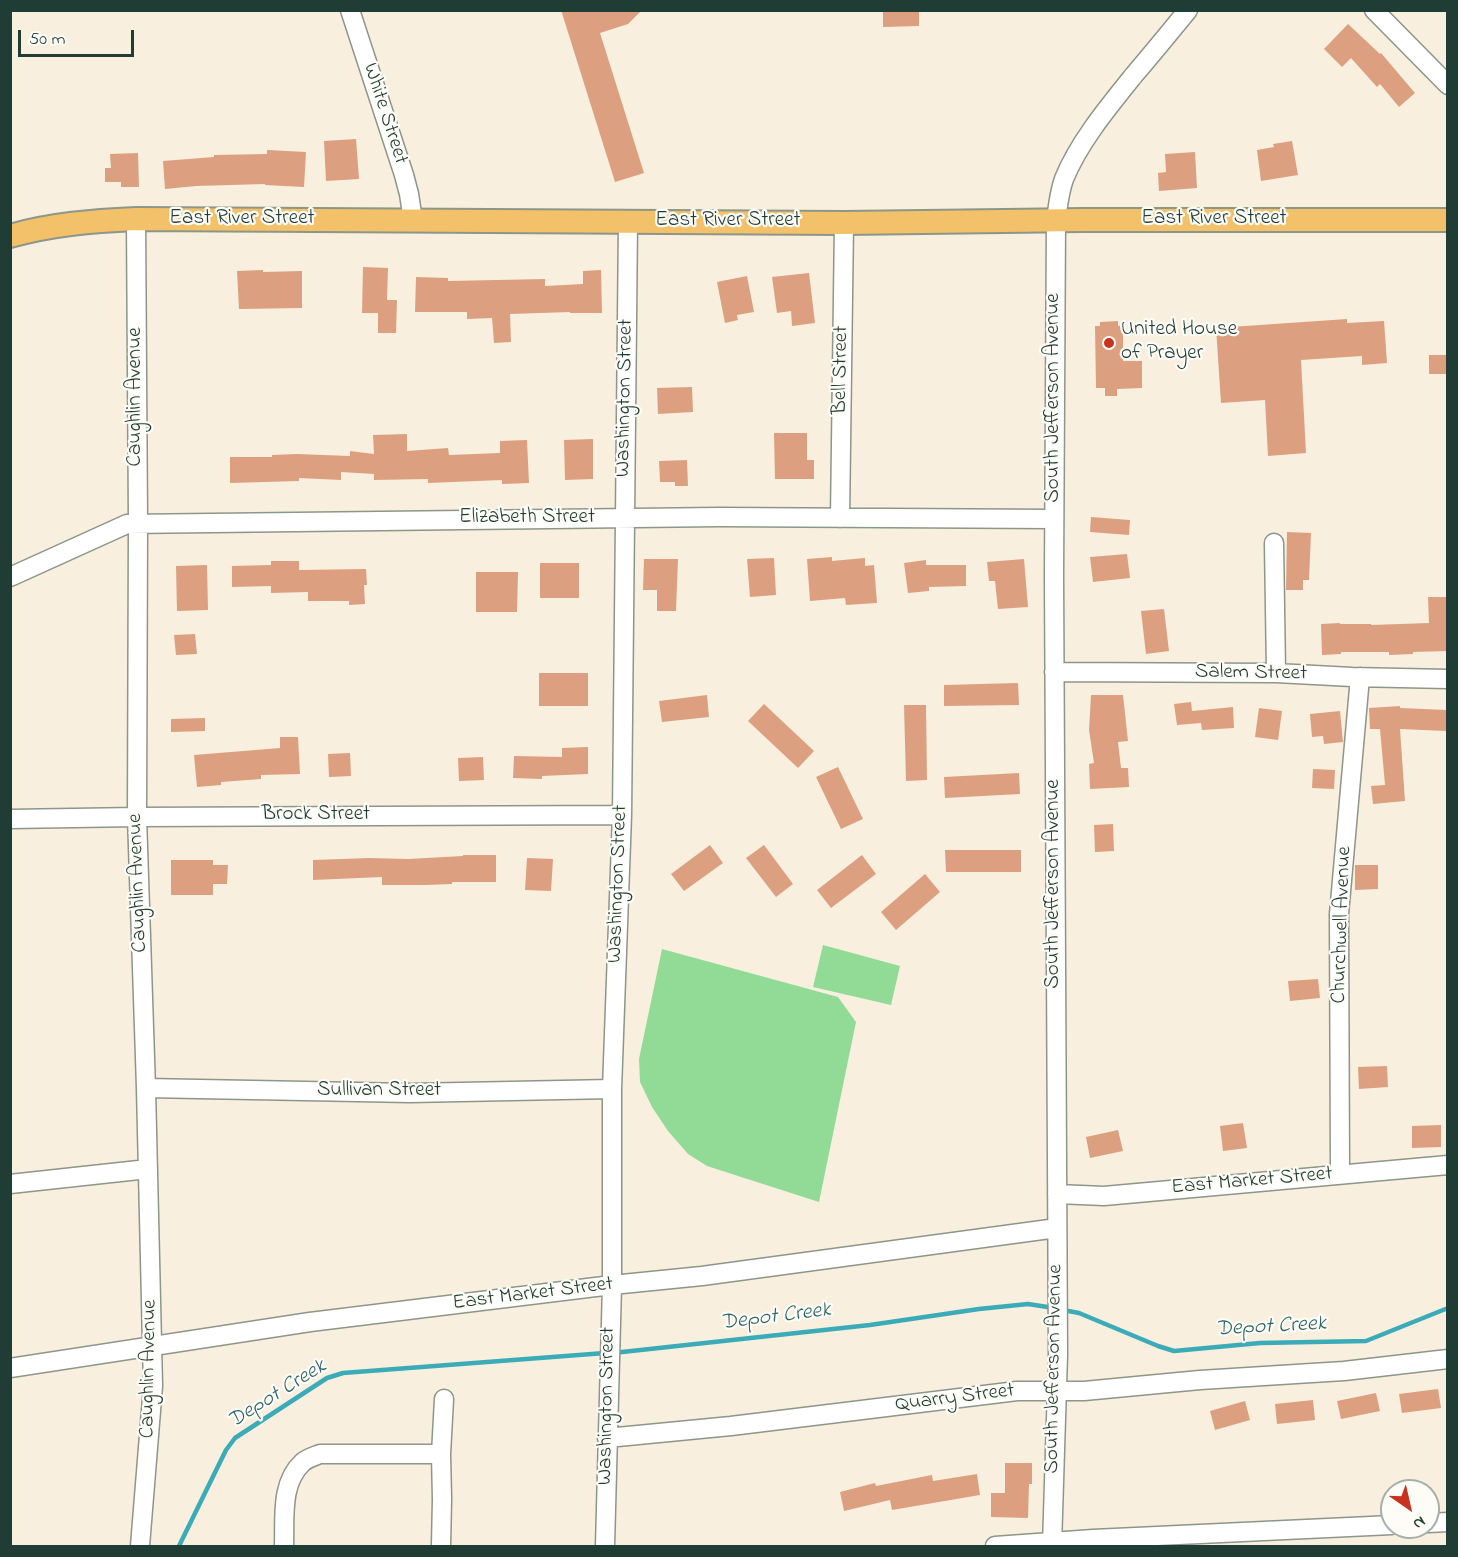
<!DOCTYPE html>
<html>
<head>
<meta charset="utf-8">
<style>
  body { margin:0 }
  #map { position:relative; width:1458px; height:1557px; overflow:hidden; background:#f8efde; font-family:"Indie Flower",sans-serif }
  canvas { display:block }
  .frame { position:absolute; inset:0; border:12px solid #1f3d34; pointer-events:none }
  .north { position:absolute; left:1380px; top:1479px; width:60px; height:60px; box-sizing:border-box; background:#fdfcf7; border:2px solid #a4b0a9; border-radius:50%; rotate:146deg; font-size:16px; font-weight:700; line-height:24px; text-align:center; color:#1f3d34 }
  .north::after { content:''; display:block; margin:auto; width:21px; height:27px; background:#c8321e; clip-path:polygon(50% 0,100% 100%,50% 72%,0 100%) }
  .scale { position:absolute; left:18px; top:30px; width:116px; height:27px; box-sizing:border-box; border:3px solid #1f3d34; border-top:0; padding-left:8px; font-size:18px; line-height:21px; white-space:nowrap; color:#1f3d34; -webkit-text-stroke:4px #fdfcf7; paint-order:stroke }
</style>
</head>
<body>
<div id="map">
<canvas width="1458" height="1557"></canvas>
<div class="frame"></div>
<div class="north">N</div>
<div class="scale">50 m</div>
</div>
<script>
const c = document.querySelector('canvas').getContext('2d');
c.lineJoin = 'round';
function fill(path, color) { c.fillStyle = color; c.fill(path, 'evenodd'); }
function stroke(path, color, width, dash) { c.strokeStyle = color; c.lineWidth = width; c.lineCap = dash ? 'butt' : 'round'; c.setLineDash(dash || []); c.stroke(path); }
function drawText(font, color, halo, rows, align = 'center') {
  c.font = font + ' "Indie Flower",sans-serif'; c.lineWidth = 4.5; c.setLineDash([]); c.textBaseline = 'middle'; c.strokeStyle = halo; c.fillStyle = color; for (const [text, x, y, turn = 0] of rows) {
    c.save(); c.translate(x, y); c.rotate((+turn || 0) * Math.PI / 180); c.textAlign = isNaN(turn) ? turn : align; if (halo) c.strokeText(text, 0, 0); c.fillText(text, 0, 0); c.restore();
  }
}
const green = new Path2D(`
  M823 945 900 966 891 1005 813 987Z
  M662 949 838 997 856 1022 819 1202 707 1166 688 1154 668 1131 652 1107 640 1082 639 1059Z`);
const stream = new Path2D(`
  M1063 1310 1079 1313 1158 1346 1174 1351 1260 1343 1366 1341 1448 1308
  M613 1353 870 1325 979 1309 1028 1304 1054 1308
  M179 1546 226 1450 235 1438 327 1378 343 1373 605 1353`);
const building = new Path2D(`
  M561 10H642L628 24 600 33 644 173 615 182Z
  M883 10H919V26L883 27Z
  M1348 24 1380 54 1381 53 1415 93 1399 107 1380 84 1377 87 1351 58 1342 67 1324 49Z
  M356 139 359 179 326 181 324 141Z
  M1292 141 1298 175 1261 181 1257 150 1274 147 1273 144Z
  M267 150 306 152 304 187 265 185V184L196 186 165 189 163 161 214 157V155L267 154Z
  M1195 152 1197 188 1159 191 1158 173 1166 172 1165 154Z
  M138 153 139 187H121V182H105V168H111L110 154Z
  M363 267 388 268 387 300H397L396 333H378V313H362Z
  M263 270V272L302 271V308L239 309 237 271Z
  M601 270 602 313H570V312L510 314 511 342 494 343 492 318 467 319V312H415L416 277 448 278V281L545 279V286L583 284V271Z
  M809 273 815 323 792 326 791 311 777 313 772 277Z
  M747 276 754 312 737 315 738 320 725 323 717 282Z
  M1347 319V323L1384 321 1387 363 1362 365V356L1301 360 1306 453 1268 456 1265 400 1221 403 1216 328Z
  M1118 321V326L1123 325V361H1142V388L1117 389V396H1105V388H1096L1095 326H1100V322Z
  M1429 355H1448V374H1429Z
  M692 387 693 412 658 414 657 388Z
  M774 433H807V460H814V479H775Z
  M407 434V451L448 448 449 455 500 453V441L527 440 529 483 502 484V480L428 483V479L374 480V474L341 472V480L299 478V481L230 483V457H272V455L297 454 350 456V451L374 454 373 435Z
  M593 439V479L565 480 564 440Z
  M687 460 688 486H675V482H660L659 461Z
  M1091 517 1130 520 1129 535 1090 532Z
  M1287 532 1311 533 1309 580H1303V590H1286Z
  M1127 554 1130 578 1093 582 1090 557Z
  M832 557V561L865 558V566L874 565 877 603 846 605 845 598 810 601 807 559Z
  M774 558 776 595 750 597 747 559Z
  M644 559H678L676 611H657V590H643Z
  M1024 559 1028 607 998 609 995 581H989L987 562Z
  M926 560V565H966V586L929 587V591L908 593 904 563Z
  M271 561H299V570L366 569 367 585H364L365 604 349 605V601H308V592L271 593V586L232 587V566L271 565Z
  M540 563H579V598H540Z
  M207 565 208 610 177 611 176 566Z
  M476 572H518L517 612H476Z
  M1428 597H1448V651L1413 652V654L1389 655V652H1341V654L1322 655 1321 624 1340 623V624H1371V625L1429 623Z
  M1164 609 1169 651 1146 654 1141 611Z
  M195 634 197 654 176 655 174 635Z
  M539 673H588V706H539Z
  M1018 683 1019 705 944 706V685Z
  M707 695 709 717 662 722 659 701Z
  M1091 695H1123L1128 741 1118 742 1121 768H1128L1129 787 1090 789 1089 764 1094 763 1089 730Z
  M1191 702 1192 711 1233 707 1234 728 1202 730 1201 723 1177 725 1174 704Z
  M764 704 814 751 798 768 748 721Z
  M904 705H926L927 780 906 781Z
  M1400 706V708L1447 710 1446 731 1400 729 1405 801 1373 804 1371 786 1385 785 1380 729H1370L1369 708Z
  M1259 708 1282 711 1278 740 1255 737Z
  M1340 711 1343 742 1324 744 1323 736 1312 737 1310 714Z
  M205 718V731L171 732V719Z
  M280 737H298L300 774 261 775V779L221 782V785L197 787 194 755 280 748Z
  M588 747V774L542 776V779L513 778 514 756 562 757V748Z
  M350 753 351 776 329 777 328 754Z
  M483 757 484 780 459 781 458 758Z
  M838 767 863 819 841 829 816 777Z
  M1313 769 1335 770 1334 789 1312 788Z
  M1019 773 1020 794 945 798 944 777Z
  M1113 824 1114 851 1095 852 1094 825Z
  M710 845 723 863 684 891 671 874Z
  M764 845 793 884 776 897 746 858Z
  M945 850H1021V872H946Z
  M463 855H496V882H452V884L426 885H382V877L313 880V860L370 858 408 859 463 856Z
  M862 855 876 874 831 908 817 890Z
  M527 858 553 859 551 891 525 890Z
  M171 860H213V865H228L227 884H213V895H171Z
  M1355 865H1378V889L1355 890Z
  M925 874 940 892 896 930 881 912Z
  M1318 979 1320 998 1290 1001 1288 981Z
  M1387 1066 1388 1087 1359 1089 1358 1067Z
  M1243 1123 1247 1148 1223 1151 1220 1126Z
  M1441 1125V1147L1412 1148V1126Z
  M1118 1130 1123 1151 1090 1158 1086 1137Z
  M1438 1389 1441 1408 1402 1413 1399 1394Z
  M1376 1393 1380 1411 1341 1419 1337 1401Z
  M1313 1400 1315 1420 1277 1424 1275 1404Z
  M1245 1401 1250 1420 1215 1430 1210 1411Z
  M1005 1463H1032V1484H1029L1028 1518 991 1517V1493H1005Z
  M977 1474 980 1495 892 1510 890 1500 844 1511 840 1492 875 1483 876 1486 932 1475 933 1481Z`);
const minor = new Path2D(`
  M350 10 404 175 409 194 413 220
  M1374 10 1448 85
  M136 219 138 524 137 817 146 1088 153 1386 140 1546
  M840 518 844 223
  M1274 543 1276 673
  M10 577 127 524 719 517 1054 519
  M1054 672 1276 673 1352 677 1448 679
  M10 819 137 817 622 815
  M146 1088 410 1093 612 1089
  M1340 1174 1339 914 1360 677
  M10 1184 148 1169
  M1057 1194 1104 1196 1448 1165
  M10 1368 310 1322 612 1285 702 1276 1057 1228
  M607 1438 731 1426 1017 1391H1084L1200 1380 1344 1371 1448 1359
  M1428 1523 1448 1522
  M284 1546C285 1518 280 1483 303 1462 308 1458 315 1456 320 1454H441
  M441 1546 442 1499 441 1454 444 1399
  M605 1546 612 1285V1089L622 815 628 221
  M995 1546 1093 1539 1392 1525
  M1052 1546 1058 1355 1054 576 1056 220C1058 206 1059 193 1064 179 1079 142 1109 106 1134 75 1152 54 1170 32 1188 10`);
const major = new Path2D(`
  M10 236C52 224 93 221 136 219L844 223 1083 220H1448`);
const markers = [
  [1109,343,6,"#c8321e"]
];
const streetNames = [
  ["White Street",384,114,72],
  ["East River Street",242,220],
  ["East River Street",1214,220],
  ["East River Street",728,222],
  ["Bell Street",842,370,-89],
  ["Caughlin Avenue",137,397,-90],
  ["Washington Street",626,398,-89],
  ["South Jefferson Avenue",1055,398,-90],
  ["Elizabeth Street",527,519],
  ["Salem Street",1251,674,1],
  ["Brock Street",316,816],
  ["Caughlin Avenue",139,883,-92],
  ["Washington Street",619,884,-88],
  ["South Jefferson Avenue",1055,884,-90],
  ["Churchwell Avenue",1343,925,-88],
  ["Sullivan Street",379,1092],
  ["East Market Street",1252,1182,-5],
  ["East Market Street",533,1295,-7],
  ["Caughlin Avenue",150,1369,-89],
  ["South Jefferson Avenue",1055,1369,-89],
  ["Quarry Street",955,1399,-7],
  ["Washington Street",608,1406,-89]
];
const poiNames = [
  ["United House",1121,331],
  ["of Prayer",1121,355]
];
const waterNames = [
  ["Depot Creek",776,1318,-7],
  ["Depot Creek",1271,1328,-3],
  ["Depot Creek",278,1395,-32]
];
fill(green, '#92db97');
stroke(stream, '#3babb8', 4.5);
fill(building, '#dca080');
stroke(minor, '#8c9689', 21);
stroke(major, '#8c9689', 26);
stroke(minor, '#fff', 18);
stroke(major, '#f4c16b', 22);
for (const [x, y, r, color] of markers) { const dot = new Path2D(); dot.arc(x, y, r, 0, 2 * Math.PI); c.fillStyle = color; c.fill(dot); stroke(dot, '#fdfcf7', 2); }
drawText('21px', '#1f3d34', '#fdfcf7', streetNames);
drawText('21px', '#1f3d34', '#fdfcf7', poiNames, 'left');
drawText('italic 22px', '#296462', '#fdfcf7', waterNames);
</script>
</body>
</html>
